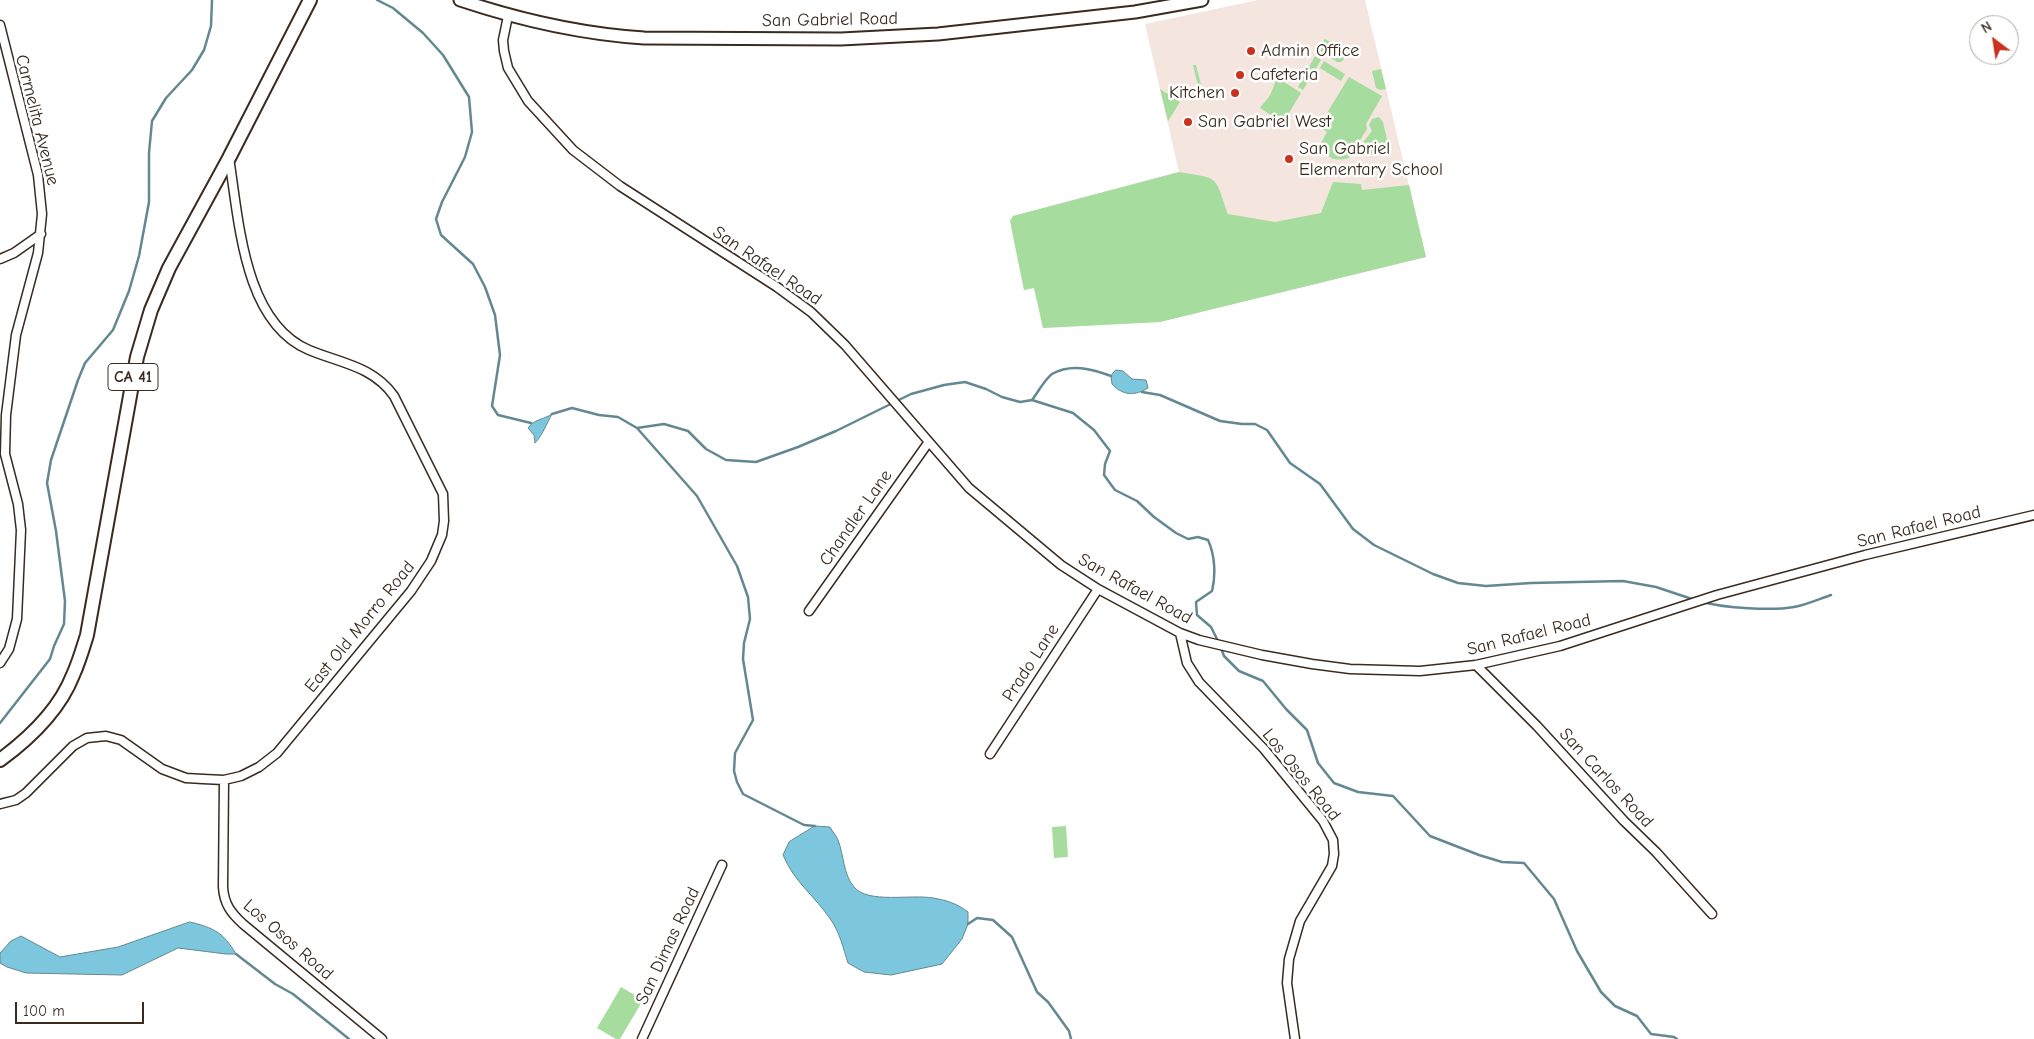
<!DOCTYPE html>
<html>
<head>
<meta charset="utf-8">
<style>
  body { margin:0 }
  #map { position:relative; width:2034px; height:1039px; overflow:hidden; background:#fff; font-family:"Comic Neue",sans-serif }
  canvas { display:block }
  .north { position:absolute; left:1969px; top:15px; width:50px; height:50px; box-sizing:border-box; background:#fff; border:1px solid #b1aaa5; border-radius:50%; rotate:329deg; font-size:14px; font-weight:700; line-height:20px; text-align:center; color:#3b2a1e }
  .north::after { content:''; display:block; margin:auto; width:18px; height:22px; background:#c8321e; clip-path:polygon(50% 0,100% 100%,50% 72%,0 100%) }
  .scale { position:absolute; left:15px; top:1002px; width:129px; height:22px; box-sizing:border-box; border:2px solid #3b2a1e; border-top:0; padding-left:6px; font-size:15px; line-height:18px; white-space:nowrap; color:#3b2a1e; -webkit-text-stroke:4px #fff; paint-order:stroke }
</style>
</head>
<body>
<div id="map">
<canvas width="2034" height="1039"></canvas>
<div class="north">N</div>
<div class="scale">100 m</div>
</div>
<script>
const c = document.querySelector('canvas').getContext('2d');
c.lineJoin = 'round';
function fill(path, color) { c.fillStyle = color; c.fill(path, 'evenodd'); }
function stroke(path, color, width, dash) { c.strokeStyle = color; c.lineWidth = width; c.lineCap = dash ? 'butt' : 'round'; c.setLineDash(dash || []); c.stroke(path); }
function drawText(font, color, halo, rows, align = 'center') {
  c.font = font + ' "Comic Neue",sans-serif'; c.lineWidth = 5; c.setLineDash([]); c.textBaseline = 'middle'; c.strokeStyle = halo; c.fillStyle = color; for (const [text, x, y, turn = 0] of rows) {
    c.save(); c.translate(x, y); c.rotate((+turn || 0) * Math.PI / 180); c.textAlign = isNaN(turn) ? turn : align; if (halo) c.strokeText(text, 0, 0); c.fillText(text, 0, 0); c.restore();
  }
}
const built = new Path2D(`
  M1258 0H1365L1426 257 1160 322 1043 328 1034 288 1024 290 1010 221 1013 216 1179 172 1145 24Z`);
const green = new Path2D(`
  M1325 39 1332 43 1339 41 1344 59 1341 62H1337L1317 49Z
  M1315 56 1321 60 1303 90 1298 87Z
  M1324 61 1345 74 1341 81 1320 68Z
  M1193 65H1196L1204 96 1200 101 1189 94 1199 90Z
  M1381 69 1386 89 1380 90 1376 88 1372 71Z
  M1349 77 1382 96 1366 124 1367 129 1349 158C1331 162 1331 158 1319 147L1327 132 1319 126Z
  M1278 78 1301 93 1283 123 1260 108C1263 103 1268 100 1271 93 1274 87 1274 83 1278 78Z
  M1160 89 1180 102 1168 121Z
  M1379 117 1383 122 1388 144 1383 151 1370 154 1366 151 1364 141 1372 131 1369 125 1372 119Z
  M1179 172C1221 179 1214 175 1228 214L1275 222 1321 213 1333 182 1361 184 1362 190 1409 185 1426 257 1160 322 1043 328 1034 288 1024 290 1010 221 1013 216Z
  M1066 826 1068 857 1054 858 1052 827Z
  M621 987 643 1000 620 1039H616L597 1028Z`);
const water = new Path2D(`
  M1116 370 1123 371 1132 379 1146 380 1148 388C1135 396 1123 396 1112 384L1111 376Z
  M552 414C547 423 542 436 535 443L534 435 528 428C534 419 543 420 552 414Z
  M815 826 830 827C832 831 836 835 838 840 844 855 843 874 854 887 868 904 911 894 933 898 946 900 958 904 968 912V924L962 939 942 964 891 975 864 972 848 963C843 948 840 933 831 920 815 896 794 882 783 855L789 842Z
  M190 922C214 928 223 932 236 954H226L178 948 122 975 26 973 7 967 0 963V953L11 941 21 936 60 957 118 947Z`);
const stream = new Path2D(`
  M377 0 393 8 423 33 443 55 469 97 472 132 465 157 442 202 436 219 441 235 473 264 485 287 495 315 500 355 492 406 498 415 531 423
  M1142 392 1160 395 1220 421 1242 424H1255L1267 430 1290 463 1320 484 1353 529 1374 545 1433 574 1458 583 1486 586 1531 583 1623 581 1656 587 1695 600
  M1032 400C1038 392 1045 379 1052 374 1071 363 1092 369 1111 376
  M552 414 572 408 599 415 618 417 637 428 697 496 737 566 748 597 750 619 744 643 743 659 753 720 735 753 734 771 737 782 743 794 804 825 815 826
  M637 428 664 424 688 431 706 449 726 460 756 462 798 447 836 431 911 394 944 385 965 382 986 389 1002 397 1020 402 1032 400 1073 413 1094 430 1110 451 1105 464 1104 475 1115 490 1137 501 1154 517 1176 533 1188 539 1198 537 1208 540C1215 555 1216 575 1212 591L1196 602 1197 615 1211 627 1219 643
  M1703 602C1724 608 1772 611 1794 607 1806 605 1819 599 1831 595
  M1221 648 1224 656 1239 671 1263 681 1286 709 1307 730 1318 763 1334 783 1358 792 1393 796 1430 836 1479 855 1502 862 1524 863 1554 899 1577 951 1601 992 1615 1006 1637 1016 1651 1034 1674 1037 1677 1039
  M0 723 50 659 54 646 64 624 65 601 56 531 47 483 51 460 78 380 85 363 113 330 129 291 139 256 149 202V153L152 121 166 98 192 70 204 50 211 26 212 0
  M968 924 977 918 993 920 1012 937 1037 992 1048 1002 1069 1031 1071 1039
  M236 954 275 984 293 994 349 1039`);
const street = new Path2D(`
  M508 16 503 40 504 51 508 68 528 101 573 150 620 186 777 287 811 312 845 345 969 488 1061 565 1098 589 1180 633 1199 640 1262 655 1312 664 1350 669 1420 671 1476 665 1560 646 1717 595 1865 555 2034 515
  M0 25 38 175 42 214 38 253 16 335 6 415 5 454 18 504 21 530 17 619 9 649 0 663
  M0 259 14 253 41 234
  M809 611 928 443
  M1180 633 1187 663 1199 682 1264 749 1323 821 1333 840 1334 854 1332 866 1300 921 1289 959 1287 983 1295 1039
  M1476 665 1537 726 1624 821 1656 852 1712 914
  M990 754 1098 589
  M224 780 223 887C224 904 231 913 243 924L382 1039
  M0 804 16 800 26 793 73 746 87 738 106 736 121 740 162 769 186 778 203 779 224 780 241 776 259 767 277 753 411 591 431 561 442 535 444 521 443 494 394 396C373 366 340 363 309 350 243 322 239 219 229 158
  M642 1039 722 865`);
const secondary = new Path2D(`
  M460 0C520 20 581 34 644 38L841 39 938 34 1135 12 1202 0`);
const primary = new Path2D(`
  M0 760C30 738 59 711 73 675 79 662 83 648 87 635L137 357 151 310 169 268 229 158 310 0`);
const markers = [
  [1251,51,5,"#c8321e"],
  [1240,75,5,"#c8321e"],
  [1235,93,5,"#c8321e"],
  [1188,122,5,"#c8321e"],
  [1289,159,5,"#c8321e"]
];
const shields = [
  [133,377,50]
];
const shieldNames = [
  ["CA 41",133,377]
];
const streetNames = [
  ["San Gabriel Road",830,20,-1],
  ["Carmelita Avenue",37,120,76],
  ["San Rafael Road",767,266,34],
  ["Chandler Lane",856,518,-55],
  ["San Rafael Road",1919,527,-14],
  ["San Rafael Road",1135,589,29],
  ["East Old Morro Road",360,627,-51],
  ["San Rafael Road",1529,635,-14],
  ["Prado Lane",1031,663,-57],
  ["Los Osos Road",1301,775,51],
  ["San Carlos Road",1606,778,47],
  ["Los Osos Road",288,940,41],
  ["San Dimas Road",668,946,-65]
];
const poiNames = [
  ["Admin Office",1261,51],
  ["Cafeteria",1250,75],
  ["Kitchen",1225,93,"right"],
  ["San Gabriel West",1198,122],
  ["San Gabriel",1299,149],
  ["Elementary School",1299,170]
];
fill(built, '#f4e5de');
fill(green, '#a6dc9e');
fill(water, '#7dc7de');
stroke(water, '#638891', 1);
stroke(stream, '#638891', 2.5);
stroke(street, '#3b2a1e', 11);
stroke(secondary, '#3b2a1e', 15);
stroke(primary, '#3b2a1e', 16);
stroke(street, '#fff', 8);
stroke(secondary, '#fff', 11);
stroke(primary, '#fff', 12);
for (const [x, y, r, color] of markers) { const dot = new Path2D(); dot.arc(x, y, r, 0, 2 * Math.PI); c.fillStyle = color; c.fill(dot); stroke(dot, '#fff', 2); }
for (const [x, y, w] of shields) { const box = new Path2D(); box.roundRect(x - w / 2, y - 13.5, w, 27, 4); c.fillStyle = '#fff'; c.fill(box); stroke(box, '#3b2a1e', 1); }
drawText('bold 16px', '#3b2a1e', null, shieldNames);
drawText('18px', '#3b2a1e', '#fff', streetNames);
drawText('18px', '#3b2a1e', '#fff', poiNames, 'left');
</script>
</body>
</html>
